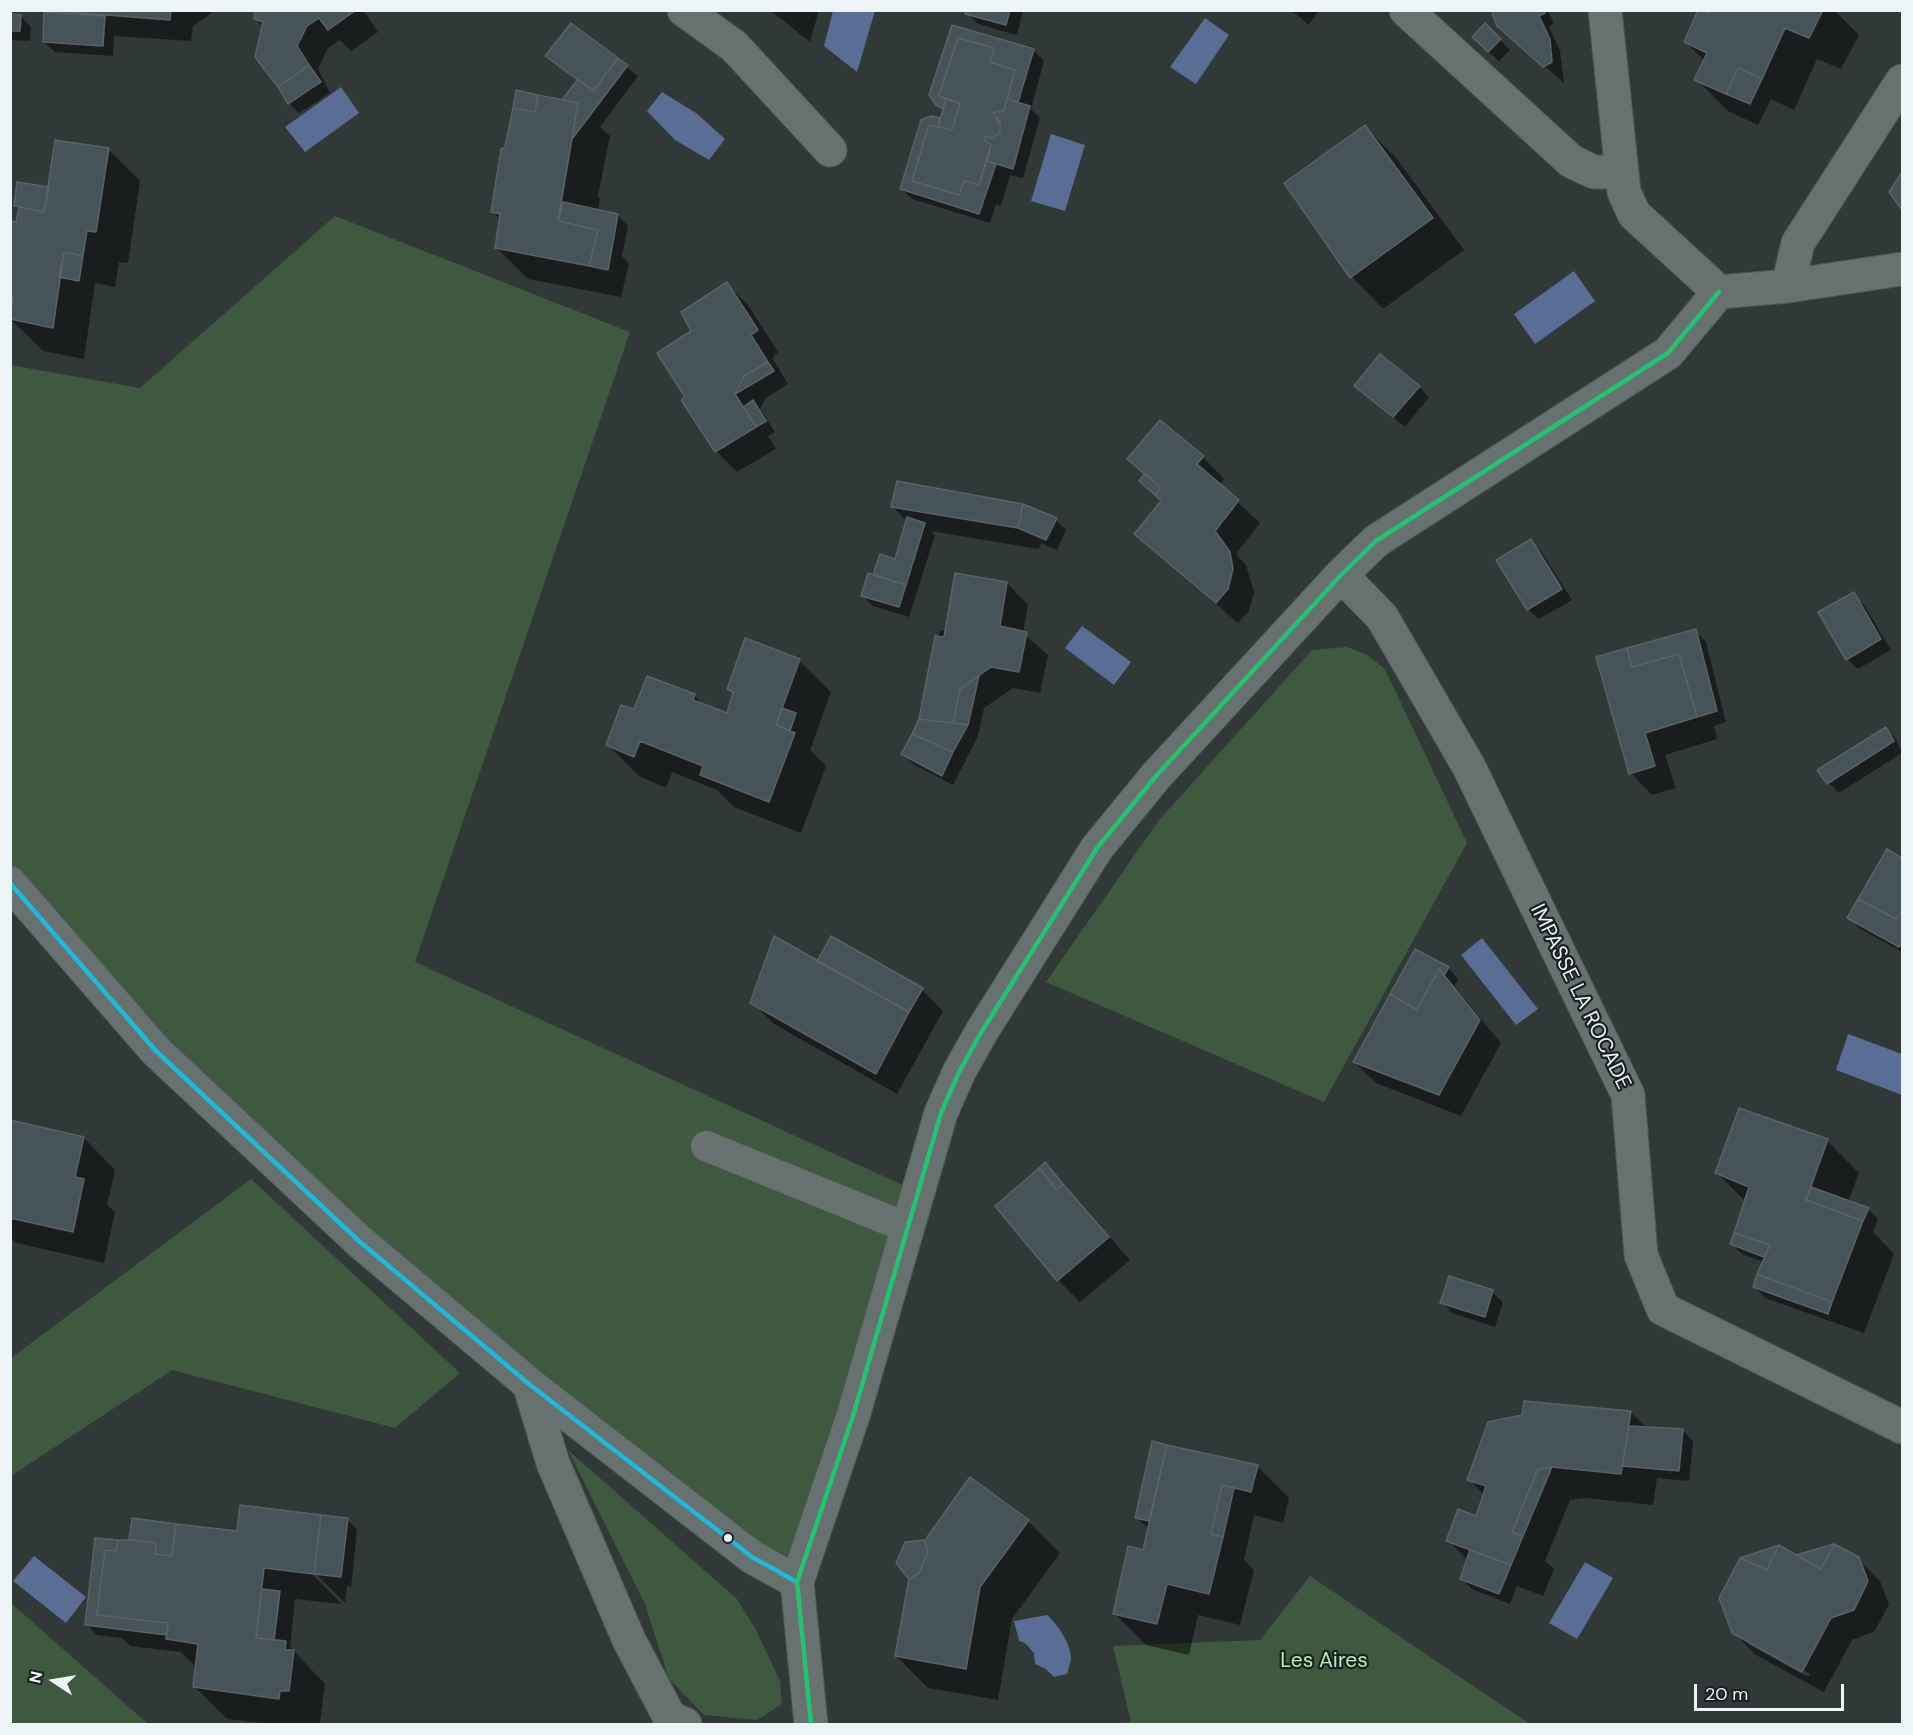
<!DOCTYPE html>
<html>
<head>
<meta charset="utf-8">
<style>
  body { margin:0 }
  #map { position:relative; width:1913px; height:1735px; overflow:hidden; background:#303838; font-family:"DM Sans",sans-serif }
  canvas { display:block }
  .frame { position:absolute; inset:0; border:12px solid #ecf4f5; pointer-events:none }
  .north { position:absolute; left:24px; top:1651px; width:60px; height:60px; -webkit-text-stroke:4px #1a2021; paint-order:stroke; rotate:282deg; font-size:16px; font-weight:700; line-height:24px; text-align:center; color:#ecf4f5 }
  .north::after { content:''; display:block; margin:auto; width:21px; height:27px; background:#ecf4f5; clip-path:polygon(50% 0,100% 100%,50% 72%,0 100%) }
  .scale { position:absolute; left:1694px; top:1684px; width:150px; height:27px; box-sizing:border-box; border:3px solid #ecf4f5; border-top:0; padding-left:8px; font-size:18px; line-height:21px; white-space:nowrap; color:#ecf4f5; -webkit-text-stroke:4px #1a2021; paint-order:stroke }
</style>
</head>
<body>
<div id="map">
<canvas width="1913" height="1735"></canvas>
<div class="frame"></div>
<div class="north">N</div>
<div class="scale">20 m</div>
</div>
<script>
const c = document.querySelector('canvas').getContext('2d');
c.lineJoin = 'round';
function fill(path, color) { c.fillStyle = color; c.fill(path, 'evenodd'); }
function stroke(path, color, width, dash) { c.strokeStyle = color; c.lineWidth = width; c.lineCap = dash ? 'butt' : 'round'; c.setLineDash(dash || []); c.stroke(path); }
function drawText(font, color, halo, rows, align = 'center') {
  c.font = font + ' "DM Sans",sans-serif'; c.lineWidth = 4.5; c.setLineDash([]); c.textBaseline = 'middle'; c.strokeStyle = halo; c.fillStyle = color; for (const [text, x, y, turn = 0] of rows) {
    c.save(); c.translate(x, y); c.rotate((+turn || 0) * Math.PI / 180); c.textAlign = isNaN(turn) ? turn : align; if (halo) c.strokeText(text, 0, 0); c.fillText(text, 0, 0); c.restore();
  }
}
const green = new Path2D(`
  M335 216 630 332 415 962 918 1192 797 1582 359 1241 11 883 10 365 140 388Z
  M1347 647 1367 655 1385 669 1467 843 1324 1102 1046 982 1159 820 1312 650Z
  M251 1179 460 1373 395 1428 172 1370 11 1476V1358Z
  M568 1450 737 1599 756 1630 780 1681 782 1704 757 1720 704 1715 669 1679 645 1604Z
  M1310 1576 1530 1724H1103L1131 1722 1113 1646 1260 1640Z
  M11 1603 148 1724H11Z`);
const water = new Path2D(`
  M833 11H875L857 72 824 46Z
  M1205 18 1229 35 1196 84 1170 67Z
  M341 87 359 113 305 152 285 127Z
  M662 92 696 113 725 139 709 160 675 140 647 111Z
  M1051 134 1085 145 1065 211 1031 201Z
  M1574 271 1595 301 1535 344 1514 314Z
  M1082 626 1131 662 1114 685 1065 648Z
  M1482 938 1538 1009 1516 1025 1461 955Z
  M1848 1034 1902 1054V1095L1836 1070Z
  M34 1556 86 1597 66 1623 13 1581Z
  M1585 1562 1613 1578 1577 1639 1549 1623Z
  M1047 1615C1057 1623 1072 1646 1071 1659 1070 1664 1068 1670 1067 1674L1054 1677 1046 1669 1035 1664 1034 1653 1025 1643 1019 1641 1014 1621Z`);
const shadow = new Path2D(`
  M46 10H216L193 26 191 41 114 36 113 56 55 52 44 42Z
  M257 10H363L378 32 351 51 340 40 328 48 318 69 330 93 299 113 289 103 264 27 255 19Z
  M770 10H819L810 42Z
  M968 10H1023L1017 35 978 24 967 13Z
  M1291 10H1319L1309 25Z
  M1493 10H1548L1554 24 1549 27 1560 51 1564 83 1506 32Z
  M1699 10H1834L1859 35 1841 69 1817 59 1794 110 1771 99 1758 125 1728 111 1696 79 1705 61 1685 42Z
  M10 16H21L31 27 30 41 10 40Z
  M571 25 638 76 600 127 610 136 598 196 600 199 598 211 617 215 628 226 622 256 629 263 621 297 528 279 496 247 501 220 492 211 567 102 578 81 547 56Z
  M1500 40 1510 50 1499 61 1484 48Z
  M1033 50 1044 61 1031 109 1040 118 1023 178 1010 175 1001 206 996 204 990 223 912 199 902 189 931 118 941 120 944 111 931 95ZM990 144 992 147 979 193 976 192Z
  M1365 127 1397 159 1464 250 1383 309 1352 277 1286 183Z
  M108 149 140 181 128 263 119 262 115 287 95 283 84 359 43 351 10 319V222L18 224 20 210 15 206 49 189Z
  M727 284 748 305 778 352 772 358 788 384 766 398 760 409 767 419 760 423V426L768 421 775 432 768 436 776 449 737 472 716 451 687 398 693 331Z
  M1356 386 1419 387 1429 397 1405 427Z
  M1203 457 1224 479 1219 485 1260 523 1236 554 1246 565 1254 592 1249 611 1238 623 1136 534 1162 501 1141 481 1146 475 1129 459Z
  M893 507 1056 520 1066 530 1057 550 1041 543 1039 549 931 531 935 535 909 617 873 606 863 596 874 577 896 561 907 521Z
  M1531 541 1541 551 1572 600 1539 619 1528 609Z
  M1007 583 1028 605 1023 633 1048 655 1040 693 1013 688 984 708 978 736 953 785 913 764 903 753 920 719 940 630 946 631Z
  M1853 594 1864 605 1891 650 1858 669 1847 659Z
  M1695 631 1706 642 1726 722 1714 726 1717 739 1665 755 1676 788 1652 795 1631 773 1598 658Z
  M799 661 831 692 810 750 826 766 801 833 734 807 717 790 672 772 666 788 639 776 607 744 635 711 694 695 705 707 727 715 734 694 729 689Z
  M1885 729 1896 739 1902 753 1839 793 1829 783Z
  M1887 851 1902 859V952L1859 928 1849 917Z
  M1416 951 1448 968 1458 979 1454 986 1501 1043 1461 1116 1376 1083 1354 1062Z
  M817 963 922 989 943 1011 897 1094 774 1024 752 1002Z
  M10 1122 84 1138 115 1170 107 1205 115 1212 104 1263 17 1243 10 1237Z
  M1827 1141 1859 1173 1848 1202 1868 1209 1878 1219 1873 1232 1894 1254 1864 1333 1765 1298 1755 1287 1764 1262 1742 1254 1731 1243 1746 1202 1717 1173Z
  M1055 1175 1130 1260 1080 1302 1058 1280 997 1206Z
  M1492 1292 1503 1302 1495 1327 1452 1313 1442 1303Z
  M1630 1412 1647 1428 1683 1431 1693 1441 1689 1481 1657 1478 1653 1505 1585 1498 1570 1500 1545 1561 1554 1569 1543 1596 1517 1586 1510 1604 1472 1589 1462 1579 1468 1561 1448 1540 1477 1518 1484 1495 1469 1479Z
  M1167 1446 1257 1466 1289 1498 1283 1523 1254 1515 1244 1560 1254 1570 1240 1625 1198 1615 1189 1655 1146 1645 1114 1613 1144 1551 1150 1529 1136 1518Z
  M347 1519 357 1530 351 1587 347 1586 345 1603 309 1567 307 1569 342 1604 295 1599 290 1647 325 1684 320 1723 271 1724 227 1719 195 1687 197 1668 181 1652 130 1646 122 1638 97 1635 86 1624 118 1542 238 1533Z
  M1028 1521 1060 1553 1012 1619 998 1700 928 1688 896 1656Z
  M1796 1557 1858 1559 1880 1581 1889 1604 1875 1631 1852 1640 1824 1692 1756 1655 1733 1632ZM1748 1640 1810 1674 1808 1677 1748 1644Z`);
const building = new Path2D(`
  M44 10H171L170 20Z
  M255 10H356L328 30 319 18 307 26 297 46 309 65 278 87 255 57 263 22 254 19Z
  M966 10H1010L1006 25 965 14Z
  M1491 10H1543L1545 13 1539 16 1550 39 1552 62 1543 67 1497 26Z
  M1698 10 1708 13 1710 10H1823L1809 38 1785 28 1762 79 1738 68 1726 94 1694 80 1707 53 1684 42Z
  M44 12 105 16 103 46 43 42Z
  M10 14 21 15 20 31H10Z
  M571 23 618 58 593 91 545 56Z
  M1485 23 1501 39 1488 52 1472 37Z
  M952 25 1034 49 1018 102 1007 99 1015 70 990 62 994 48 958 38 939 96 946 99 943 109 936 105 929 95Z
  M958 38 994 48 990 62 1015 70 1004 111 994 112 1000 123V133L993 138 985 136 984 141 991 144 979 185 964 181 959 195 912 181 929 125 952 130 960 103 939 96Z
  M618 58 628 65 572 139 578 103 562 100 578 79 593 91Z
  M309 65 321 82 288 104 278 87Z
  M1738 68 1762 79 1750 104 1726 94Z
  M516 90 538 95 535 112 513 108Z
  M538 95 578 103 558 221 598 230 589 266 495 248 500 214 491 212 501 149 505 147 513 108 535 112Z
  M946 99 960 103 952 130 938 127Z
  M1007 99 1030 106 1013 169 987 161 991 144 984 141 985 136 993 138 1000 133V123L993 115 994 112 1004 111Z
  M931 116 940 118 938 127 929 125 912 181 959 195 964 181 979 185 987 161 996 164 979 214 900 189 921 120Z
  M1365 125 1433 218 1350 278 1284 183Z
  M55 140 109 148 96 232 87 231 83 256 64 252 53 328 10 319 13 296 10 295V221L16 222 19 207 44 212Z
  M1902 172V210L1889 192Z
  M17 182 49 187 44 212 14 206Z
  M563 202 618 214 608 270 589 266 598 230 558 221Z
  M64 252 83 256 79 281 59 277Z
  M727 282 758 330 751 335 768 362 744 376 735 394 756 427 715 452 681 400 685 397 657 353 691 331 681 312Z
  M1380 354 1420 386 1393 417 1354 386Z
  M768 362 774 371 735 394 744 376Z
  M753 400 766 421 756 427 743 407Z
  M1160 420 1204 456 1197 464 1239 500 1215 531 1230 552 1233 569 1228 589 1216 603 1134 534 1161 501 1155 495 1161 488 1127 459Z
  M1145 473 1161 488 1155 495 1139 481Z
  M897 481 1023 504 1018 528 891 507Z
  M1023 504 1057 518 1046 540 1018 528Z
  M907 517 925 523 906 585 873 575 880 554 895 559Z
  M1531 539 1562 589 1527 610 1496 560Z
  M868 573 906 585 899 607 861 596Z
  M955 573 1007 582 1000 626 1027 632 1019 672 991 667 960 689 953 723 919 719 935 636 944 637Z
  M1854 592 1881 639 1846 660 1818 612Z
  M1696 629 1717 711 1697 717 1679 654 1632 667 1627 648Z
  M745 638 800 659 776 725 795 733 769 802 700 775 703 766 640 741 634 757 606 745 621 705 634 709 647 676 695 694 693 700 727 713 733 692 727 689Z
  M1627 648 1632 667 1679 654 1697 717 1645 733 1655 766 1629 774 1596 657Z
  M979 676 968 725 953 723 960 689Z
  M782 708 796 713 790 731 776 725Z
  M919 719 953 723 968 725 953 752 912 734Z
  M1886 727 1894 741 1827 784 1817 770Z
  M912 734 953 752 942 776 901 754Z
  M1887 849 1902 858V911L1896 919 1858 899Z
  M1858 899 1896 919 1902 911V942L1899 947 1847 918Z
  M774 936 909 1012 876 1074 750 1003Z
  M831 936 923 988 909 1012 817 961Z
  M1415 949 1449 967 1444 975 1439 969 1417 1010 1390 994Z
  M1439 969 1480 1020 1439 1095 1353 1062 1390 994 1417 1010Z
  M1739 1108 1828 1139 1806 1200 1863 1221 1832 1302 1757 1274 1770 1245 1734 1233 1749 1187 1715 1173Z
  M10 1120 84 1137 75 1177 84 1179 73 1232 10 1218Z
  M1045 1162 1063 1184 1057 1190 1039 1168Z
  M1039 1168 1057 1190 1063 1184 1109 1237 1057 1281 995 1206Z
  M1811 1187 1869 1208 1863 1221 1806 1200Z
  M1734 1233 1770 1245 1764 1257 1730 1244Z
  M1757 1274 1832 1302 1828 1314 1753 1287Z
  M1449 1276 1493 1290 1485 1317 1440 1303Z
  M1524 1401 1631 1411 1621 1474 1552 1467 1538 1469 1512 1532 1523 1536 1511 1565 1446 1541 1458 1509 1476 1516 1486 1486 1467 1480 1488 1422 1522 1415Z
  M1629 1426 1683 1429 1679 1471 1622 1466Z
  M1152 1441 1167 1445 1149 1521 1135 1518Z
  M1167 1445 1258 1465 1251 1492 1222 1485 1211 1534 1223 1537 1209 1594 1167 1584 1157 1624 1113 1614 1128 1546 1143 1550Z
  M1552 1467 1523 1536 1512 1532 1538 1469Z
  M970 1477 1029 1520 980 1587 966 1669 895 1656 909 1579 919 1573 928 1552 925 1540Z
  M1222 1485 1234 1488 1223 1537 1211 1534Z
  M240 1505 321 1515 314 1574 264 1568 256 1638 286 1641 285 1650H294L289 1691H280L279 1699 193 1687 198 1644 166 1639 168 1623 97 1615 105 1550 116 1551 118 1540H129L156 1543 155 1554 172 1556 176 1524 237 1531Z
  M321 1515 348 1518 341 1577 314 1574Z
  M132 1518 176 1524 172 1556 155 1554 156 1543 129 1540Z
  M95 1538 118 1540 116 1551 105 1550 97 1615 168 1623 167 1635 85 1625Z
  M925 1540 928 1552 919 1573 909 1579 896 1563 905 1542Z
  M1834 1544 1821 1569 1796 1555Z
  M1834 1544 1859 1557 1868 1581 1854 1610 1831 1618 1802 1672 1732 1633 1719 1598 1740 1558 1767 1570 1779 1545 1821 1569Z
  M1779 1545 1767 1570 1740 1558Z
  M1470 1550 1511 1565 1499 1594 1460 1579Z
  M262 1589 280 1591 274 1640 256 1638Z`);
const lane = new Path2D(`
  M706 1146 908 1228`);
const street = new Path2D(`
  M684 10 734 46 830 150
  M1406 10 1571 161 1594 172H1622
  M1605 10 1624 192 1634 214 1719 292
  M1788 286 1798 243 1902 81
  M1719 292 1788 286 1902 269
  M1341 575 1382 617 1469 767 1628 1095 1641 1255 1663 1309 1902 1427
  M10 883 156 1051 359 1241 529 1384 752 1557 797 1582
  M529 1384 553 1463 629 1640 670 1718 685 1724
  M811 1724 797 1582 853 1416 941 1113 959 1072 982 1031 1097 848 1156 776 1341 575 1376 541 1668 353 1719 292`);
const bus1 = new Path2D(`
  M10 883 156 1051 359 1241 529 1384 752 1557 797 1582`);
const bus2 = new Path2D(`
  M811 1724 797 1582 853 1416 941 1113 959 1072 982 1031 1097 848 1156 776 1341 575 1376 541 1668 353 1719 292`);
const markers = [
  [728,1538,5,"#ecf4f5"]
];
const streetNames = [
  ["IMPASSE LA ROCADE",1580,997,64]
];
const parkNames = [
  ["Les Aires",1324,1661]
];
fill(green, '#3f5940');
fill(water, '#5a6d94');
fill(shadow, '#0007');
fill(building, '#465459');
stroke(building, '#5c6263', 1.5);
stroke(lane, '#4f5555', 32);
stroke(street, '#4f5555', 35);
stroke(lane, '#67716f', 30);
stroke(street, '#67716f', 33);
stroke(bus1, '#20b9da', 4.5);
stroke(bus2, '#26c172', 4.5);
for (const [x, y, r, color] of markers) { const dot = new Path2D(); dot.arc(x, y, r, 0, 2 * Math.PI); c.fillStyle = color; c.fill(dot); stroke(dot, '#1a2021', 2); }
drawText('21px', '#ecf4f5', '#1a2021', streetNames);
drawText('21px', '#b6f2b6', '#1a2021', parkNames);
</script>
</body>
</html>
